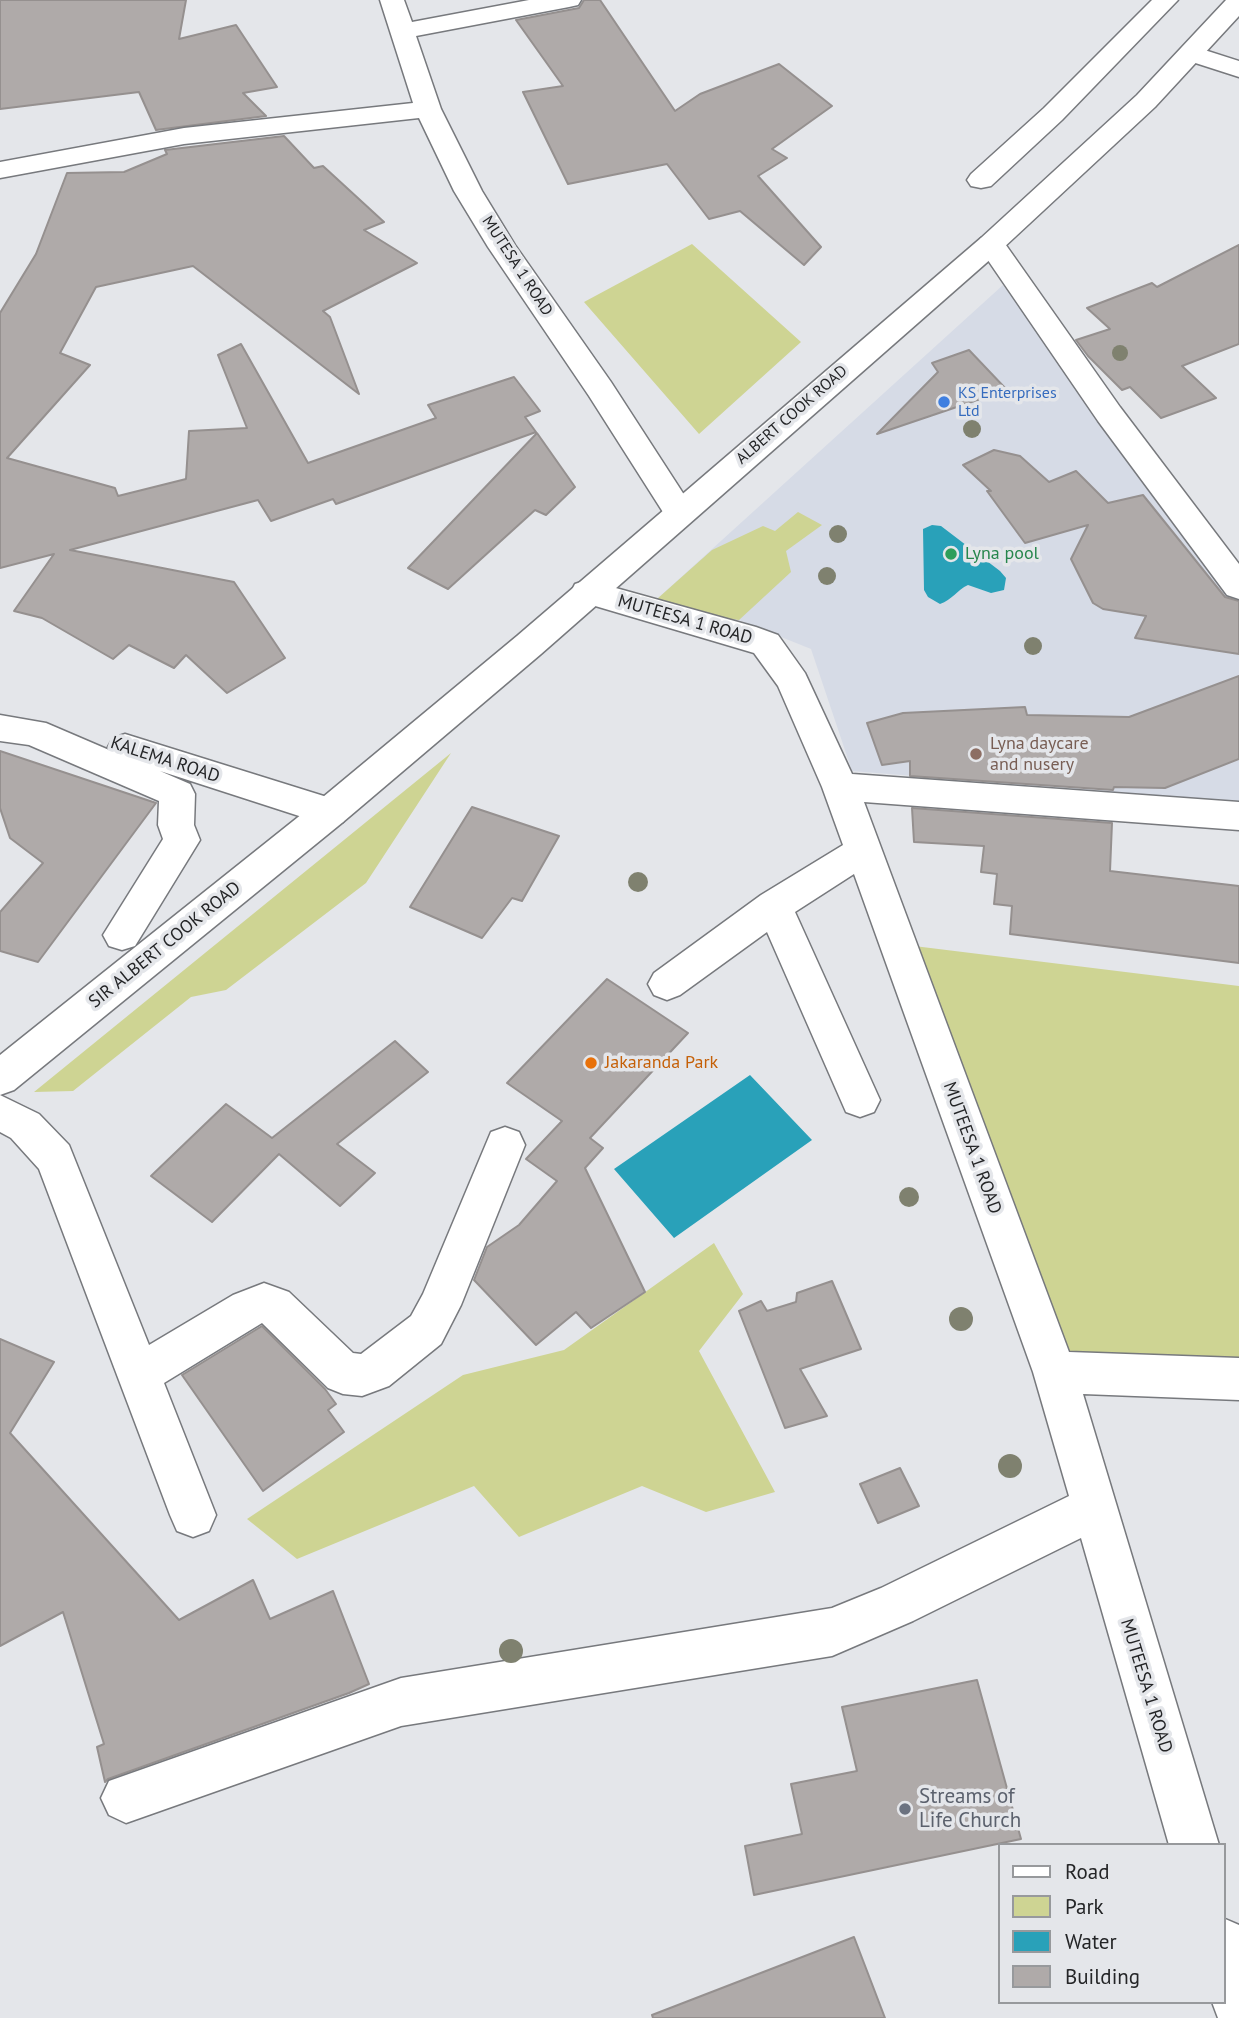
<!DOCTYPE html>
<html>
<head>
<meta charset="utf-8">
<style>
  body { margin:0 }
  #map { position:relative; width:1239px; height:2018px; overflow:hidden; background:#e4e6ea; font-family:"PT Sans",sans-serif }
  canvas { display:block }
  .legend { position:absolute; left:998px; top:1843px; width:228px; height:161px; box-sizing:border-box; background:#e4e6ea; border:2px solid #97999c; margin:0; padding:9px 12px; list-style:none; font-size:21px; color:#242527 }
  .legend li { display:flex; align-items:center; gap:14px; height:35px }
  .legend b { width:35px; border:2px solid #97999c }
</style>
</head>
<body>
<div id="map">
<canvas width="1239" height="2018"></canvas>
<ul class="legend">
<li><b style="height:9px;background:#fff"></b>Road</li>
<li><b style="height:19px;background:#ced493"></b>Park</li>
<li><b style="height:19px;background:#29a1b9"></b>Water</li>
<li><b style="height:19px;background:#afaaa9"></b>Building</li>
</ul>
</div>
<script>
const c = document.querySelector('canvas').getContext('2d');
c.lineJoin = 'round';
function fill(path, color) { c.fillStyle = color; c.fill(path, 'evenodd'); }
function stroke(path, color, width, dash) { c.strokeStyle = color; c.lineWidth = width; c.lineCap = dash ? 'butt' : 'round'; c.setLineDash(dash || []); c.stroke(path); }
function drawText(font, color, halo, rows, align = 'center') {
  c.font = font + ' "PT Sans",sans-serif'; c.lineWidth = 7; c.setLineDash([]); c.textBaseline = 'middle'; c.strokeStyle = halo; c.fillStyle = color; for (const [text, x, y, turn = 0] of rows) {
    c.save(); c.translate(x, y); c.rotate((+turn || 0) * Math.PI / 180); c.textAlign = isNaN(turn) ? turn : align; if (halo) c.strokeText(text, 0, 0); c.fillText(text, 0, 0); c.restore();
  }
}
const built = new Path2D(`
  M1003 285 1239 607V802L852 771 811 649 739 620 660 610 657 599Z`);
const green = new Path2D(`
  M692 244 801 342 699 434 584 302Z
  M798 512 822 525 786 551 791 572 739 620 660 610 657 599 712 550 763 526 775 531Z
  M451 753 366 883 226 990 191 997 73 1091 34 1092Z
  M914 946 1239 986V1365L1070 1358Z
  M714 1243 743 1294 699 1351 775 1492 706 1512 642 1486 519 1537 474 1486 297 1559 247 1519 463 1375 564 1350Z`);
const water = new Path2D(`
  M932 525 941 526 1000 571 1006 578 1004 590 991 593 968 585C957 590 952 600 940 604L928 597 924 590 923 529Z
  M750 1075 812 1140 674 1238 614 1169Z`);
const building = new Path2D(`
  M0 0H186L179 39 236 25 277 87 243 93 266 116 156 130 139 92 0 109Z
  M584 0H600L675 111 700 94 779 64 832 106 772 149 787 158 758 176 821 247 804 265 740 211 709 219 667 164 568 184 523 92 563 86 516 20 579 8Z
  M284 136 314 168 323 166 384 222 364 230 417 263 323 311 330 317 359 394 193 266 96 287 60 353 90 365 7 458 115 488 118 496 186 479 189 431 247 428 218 355 241 344 308 463 436 418 428 405 514 377 540 411 525 417 536 432 336 504 333 499 271 521 258 500 70 550 234 582 285 658 227 693 186 655 174 668 129 645 113 659 42 618 14 611 54 554 0 568V313L36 254 67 173 124 172 167 154 165 150Z
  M1239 245V344L1182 366 1216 398 1161 418 1130 387 1122 390 1088 356 1076 340 1110 329 1087 308 1152 283 1157 287Z
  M969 350 1007 390 877 434 938 372 932 363Z
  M537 433 575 487 546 515 535 510 448 589 408 568Z
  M994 450 1020 456 1049 482 1076 471 1108 503 1143 495 1225 597 1239 601V654L1135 638 1146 616 1103 609 1093 603 1071 559 1088 525 1025 543 987 491H991L963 465Z
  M1239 676V759L1165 788 1114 787 1113 790 910 776V761L882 765 867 723 903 713 1025 707 1027 715 1129 717Z
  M0 751 156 803 38 962 0 951V912L43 863 10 838 0 808Z
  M472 807 559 836 522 901 512 898 482 938 410 907Z
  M912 808 1112 823 1110 871 1239 886V963L1010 934 1012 906 994 904 997 874 981 872 984 846 914 842Z
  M607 979 688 1033 590 1138 603 1148 585 1168 645 1292 591 1328 576 1312 536 1345 474 1280 487 1247 519 1225 557 1181 526 1159 562 1121 507 1083Z
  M395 1041 428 1072 337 1144 375 1173 340 1206 279 1154 212 1222 151 1176 226 1104 272 1138Z
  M832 1281 861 1349 800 1369 827 1416 785 1428 739 1311 761 1301 767 1311 796 1302 797 1293Z
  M262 1326 325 1389 336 1404 328 1410 344 1432 263 1491 182 1375Z
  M0 1339 54 1362 10 1433 179 1620 253 1580 270 1619 333 1591 369 1684 349 1693 108 1779 105 1782 97 1747 104 1744 63 1612 0 1646Z
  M900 1468 919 1506 878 1523 860 1484Z
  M977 1680 1021 1839 754 1895 745 1846 802 1834 791 1784 857 1771 842 1707Z
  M854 1937 885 2018H653L652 2015Z`);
const minor = new Path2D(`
  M380 0H404L412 22 529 0H581L578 5 569 7 416 36 441 109 482 191 515 245 611 382 690 504 695 512 690 520 679 523 668 520 589 396 488 247 454 191 419 118 184 144 0 178V162L184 128 413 103Z
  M1152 0H1178L1062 120 991 186 981 188 971 186 967 180 971 174 1044 108Z
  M1192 46 1239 61V77L1183 59 1179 54 1183 49Z
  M991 235 1001 238 1120 407 1239 564V599L1227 595 1098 421 981 250 977 244 981 238Z
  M587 580 756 627 778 635 805 673 852 774 1239 802V830L864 802 1069 1352 1239 1358V1400L1083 1394 1219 1845H1169L1081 1538 913 1621 832 1656 401 1726 126 1823 109 1815 101 1798 109 1781 401 1678 832 1608 881 1588 1069 1496 1033 1372 854 874 795 912 880 1100 874 1112 860 1117 846 1112 767 932 680 995 667 1000 654 995 648 984 654 973 761 895 843 845 822 787 778 686 754 653 575 600 571 592 575 584Z
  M0 715 46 723 109 750 108 747 113 738 125 734 343 802 348 812 343 822 330 826 160 771 190 784 195 794 194 825 200 840 135 946 122 950 109 946 103 935 163 839 158 825 159 801 29 745 0 741Z
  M0 1095 39 1114 69 1145 149 1345 233 1295 264 1283 289 1292 353 1353 361 1354 411 1316 423 1294 491 1132 505 1127 519 1132 525 1145 461 1305 441 1344 389 1386 362 1396 343 1394 328 1388 262 1323 164 1383 216 1515 209 1531 193 1537 177 1531 170 1515 39 1169 11 1138 0 1132Z
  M1223 1918 1239 1925V2018H1218L1212 2002H1223Z`);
const major = new Path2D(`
  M1226 0H1239V16L1155 107 1001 250 541 654 343 822 14 1090 0 1095V1055L317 802 517 636 981 238 1137 95Z`);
const trees = [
  [1120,353,8],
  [972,429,9],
  [838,534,9],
  [827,576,9],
  [1033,646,9],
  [638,882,10],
  [909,1197,10],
  [961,1319,12],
  [1010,1466,12],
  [511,1651,12]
];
const markers = [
  [944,402,7,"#3f7fe0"],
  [951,554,7,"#2e9e5b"],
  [976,754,7,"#8d6e63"],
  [591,1063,7,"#e8710a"],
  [905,1809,7,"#6b7280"]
];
const farStreetnames = [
  ["MUTESA 1 ROAD",517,266,57],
  ["ALBERT COOK ROAD",792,415,-41]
];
const farShopnames = [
  ["KS Enterprises",958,393],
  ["Ltd",958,411]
];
const leisureNames = [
  ["Lyna pool",965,554]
];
const streetNames = [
  ["MUTEESA 1 ROAD",685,620,16],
  ["KALEMA ROAD",165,760,18],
  ["SIR ALBERT COOK ROAD",165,945,-39],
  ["MUTEESA 1 ROAD",972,1148,70],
  ["MUTEESA 1 ROAD",1146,1686,73]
];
const educationNames = [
  ["Lyna daycare",990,744],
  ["and nusery",990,765]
];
const foodNames = [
  ["Jakaranda Park",605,1063]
];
const nearWorshipnames = [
  ["Streams of",919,1797],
  ["Life Church",919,1821]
];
fill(built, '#d6dbe6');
fill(green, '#ced493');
fill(water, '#29a1b9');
fill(building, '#afaaa9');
stroke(building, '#95908f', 2);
stroke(minor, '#77797d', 3);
stroke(major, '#77797d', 3);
fill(minor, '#fff');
fill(major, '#fff');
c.fillStyle = '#7f816f';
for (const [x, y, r] of trees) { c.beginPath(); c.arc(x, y, r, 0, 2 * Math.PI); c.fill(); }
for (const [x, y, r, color] of markers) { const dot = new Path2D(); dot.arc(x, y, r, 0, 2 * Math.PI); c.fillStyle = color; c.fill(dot); stroke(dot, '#e4e6ea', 2.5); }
drawText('16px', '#242527', '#e4e6ea', farStreetnames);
drawText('16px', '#366cbe', '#e4e6ea', farShopnames, 'left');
drawText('18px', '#27864d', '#e4e6ea', leisureNames, 'left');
drawText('18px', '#242527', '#e4e6ea', streetNames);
drawText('18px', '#785e54', '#e4e6ea', educationNames, 'left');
drawText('18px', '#c56008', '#e4e6ea', foodNames, 'left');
drawText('21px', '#5b616d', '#e4e6ea', nearWorshipnames, 'left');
</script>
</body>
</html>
